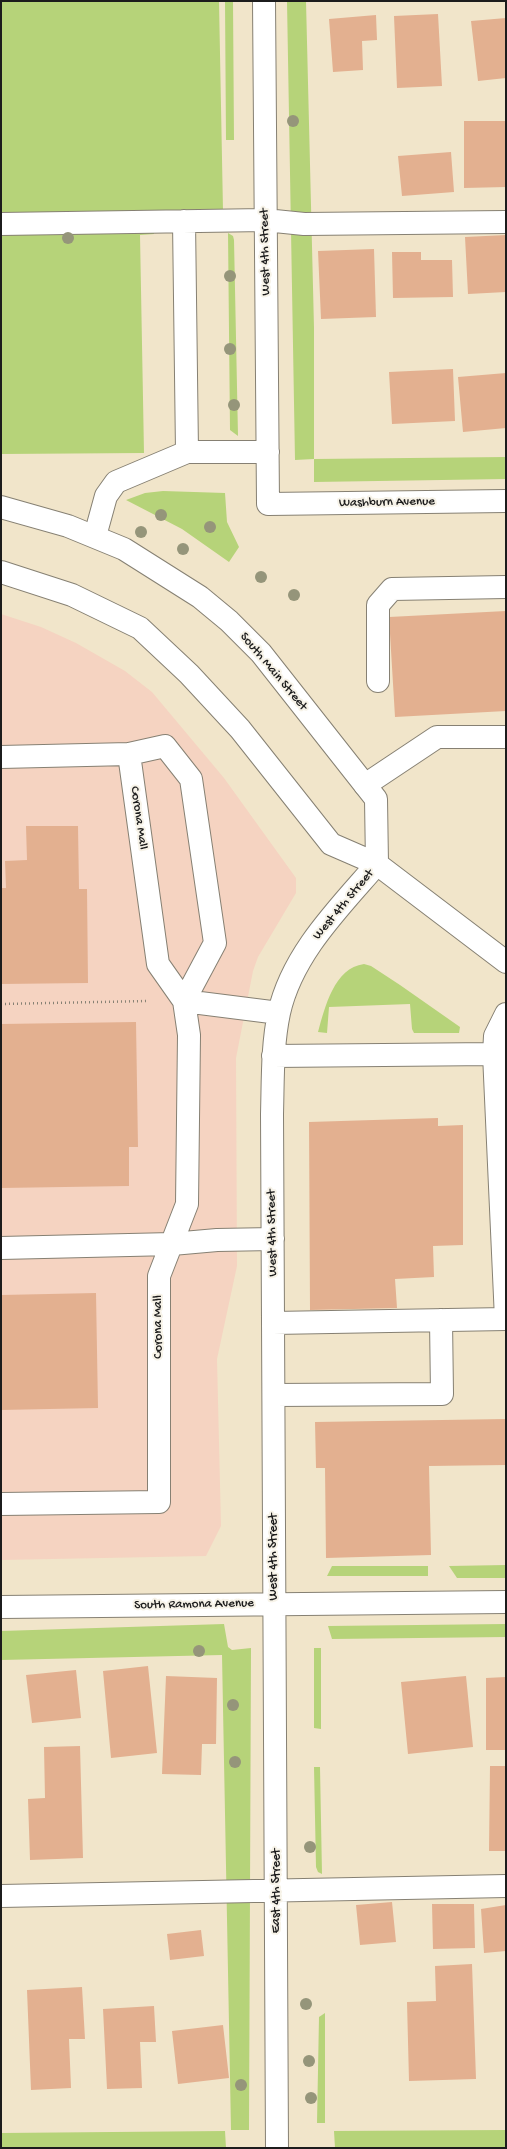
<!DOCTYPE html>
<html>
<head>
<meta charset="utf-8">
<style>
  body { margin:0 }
  #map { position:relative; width:507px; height:2149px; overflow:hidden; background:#f1e5ca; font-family:"Gochi Hand",sans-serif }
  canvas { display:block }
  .frame { position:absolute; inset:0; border:2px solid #1c1c1c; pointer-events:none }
</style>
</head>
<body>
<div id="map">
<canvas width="507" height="2149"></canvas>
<div class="frame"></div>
</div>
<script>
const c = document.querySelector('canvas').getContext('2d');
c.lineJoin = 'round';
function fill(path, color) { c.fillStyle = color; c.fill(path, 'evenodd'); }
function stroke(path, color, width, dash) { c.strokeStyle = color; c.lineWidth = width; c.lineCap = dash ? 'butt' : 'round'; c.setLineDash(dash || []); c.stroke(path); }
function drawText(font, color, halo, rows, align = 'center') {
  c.font = font + ' "Gochi Hand",sans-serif'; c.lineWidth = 4; c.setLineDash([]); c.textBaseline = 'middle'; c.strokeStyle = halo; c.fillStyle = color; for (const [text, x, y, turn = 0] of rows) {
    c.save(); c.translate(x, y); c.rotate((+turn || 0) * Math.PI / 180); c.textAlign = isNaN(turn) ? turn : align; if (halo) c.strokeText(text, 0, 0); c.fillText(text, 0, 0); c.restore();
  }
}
const built = new Path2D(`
  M1 614 41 627 76 643 125 671 152 692 224 778 296 878V893L258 957 253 971 236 1058 237 1266 217 1359 221 1526 206 1556 1 1560Z`);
const green = new Path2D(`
  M1 1H219L223 211 1 215Z
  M225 1H233L234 140H226Z
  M287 1H306L314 328V459L506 457V479L314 482V459L295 460Z
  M153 226 154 234 140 235 144 453 1 454V231Z
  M228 233 233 236 234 240 238 436 230 430Z
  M163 491 225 493 227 522 239 547 229 562 182 529 126 500 145 493Z
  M364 964 371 966 400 985 460 1027 459 1033H414L412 1029 410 1004 329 1007 327 1033 318 1032C325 1007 334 968 364 964Z
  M506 1565V1578H457L449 1566Z
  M332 1566H428V1576H327Z
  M224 1624 228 1647 232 1650 251 1648 249 2130H231L222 1655 1 1660V1631Z
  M506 1624V1637L332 1639 328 1626Z
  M314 1648H321V1729L314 1728Z
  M320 1767 322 1874 318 1872 316 1867 314 1767Z
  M325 2013V2123H317L319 2017Z
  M506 2130V2148H335L334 2131Z
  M225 2131 226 2148H1V2133Z`);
const building = new Path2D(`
  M438 14 442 86 397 88 394 16Z
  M376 15 377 40 362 41 363 70 333 72 329 19Z
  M506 18V78L478 81 471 21Z
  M464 121H506V187L464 188Z
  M451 152 454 192 402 196 398 156Z
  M506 235V292L468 294 465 237Z
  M374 249 376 317 321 319 318 251Z
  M392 252H421V260H452L453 297 393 298Z
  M453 369 455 421 392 424 389 372Z
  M506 373V428L463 432 458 377Z
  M506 611V711L395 717 389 617Z
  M26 826H78L79 889H87L88 983 1 984V888H6L5 861 27 860Z
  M136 1022 138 1147H129V1186L1 1188V1024Z
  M438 1118V1126L463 1125V1245L433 1246 434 1277 395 1279 397 1308 310 1310 309 1122Z
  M96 1293 98 1408 1 1410V1295Z
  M506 1419V1465L429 1466 431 1555 326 1558 325 1468H316L315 1422Z
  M148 1666 157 1753 111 1758 103 1671Z
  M76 1670 81 1718 32 1723 26 1675Z
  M166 1676 217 1678 216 1744H202L201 1775 162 1774Z
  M466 1676 473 1747 408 1754 401 1682Z
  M506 1677V1750H486V1678Z
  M80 1746 83 1858 30 1860 28 1799 45 1798 44 1747Z
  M490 1766H506V1851H489Z
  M392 1902 396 1942 360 1945 356 1905Z
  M432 1904H474L475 1948 433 1949Z
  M506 1905V1951L484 1953 481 1909Z
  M201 1930 204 1956 170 1960 167 1934Z
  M472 1964 476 2079 409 2081 407 2002 436 2001 435 1966Z
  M82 1987 85 2039H69L71 2088 31 2090 27 1990Z
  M154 2006 156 2042H140L142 2088 107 2089 103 2009Z
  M223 2025 229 2078 178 2084 172 2031Z`);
const path = new Path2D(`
  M1 1004 148 1001`);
const minor = new Path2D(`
  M264 1 268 504 506 501
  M1 224 265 220 304 224 506 222
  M187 452H268
  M95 536 106 496 116 482 187 452 184 221
  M378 681V605L392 589 506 587
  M1 757 129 754 165 746 191 779 215 943 184 1001
  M365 785 437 737H506
  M184 1001 279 1013
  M273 1056 494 1054
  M1 1248 172 1244 217 1240 273 1239
  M506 1319 494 1054 495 1036 506 1014
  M273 1323 506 1319
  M274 1395 442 1394 441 1320
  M1 1504 159 1502V1276L187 1204 189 1035 184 1001 158 964 129 754
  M1 1607 506 1602
  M1 1896 506 1886
  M277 2148 272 1114C273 1080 272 1046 279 1013 292 954 339 908 377 864`);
const major = new Path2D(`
  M1 507 68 526 124 549 200 597 229 621 261 653 376 799 377 864
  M1 572 72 595 140 628 189 674 240 729 331 844 377 864 506 962`);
const trees = [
  [293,121],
  [68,238],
  [230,276],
  [230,349],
  [234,405],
  [161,515],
  [210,527],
  [141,532],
  [183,549],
  [261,577],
  [294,595],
  [199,1651],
  [233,1705],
  [235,1762],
  [310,1847],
  [306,2004],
  [309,2061],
  [241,2085],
  [311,2098]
];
const streetNames = [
  ["West 4th Street",266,252,-91],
  ["Washburn Avenue",387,503,-1],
  ["South Main Street",273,672,50],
  ["Corona Mall",138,818,82],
  ["West 4th Street",344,905,-50],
  ["West 4th Street",273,1233,-91],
  ["Corona Mall",159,1327,-90],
  ["West 4th Street",274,1557,-90],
  ["South Ramona Avenue",194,1605,-1],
  ["East 4th Street",277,1891,-90]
];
fill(built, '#f5d3c1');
fill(green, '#b6d379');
fill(building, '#e3b090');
stroke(minor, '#868073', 24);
stroke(major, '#868073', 24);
stroke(path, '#868073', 2.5, [1, 3]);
stroke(minor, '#fff', 22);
stroke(major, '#fff', 22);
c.fillStyle = '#95957a';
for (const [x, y] of trees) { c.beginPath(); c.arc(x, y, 6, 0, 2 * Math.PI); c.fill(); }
drawText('13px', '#1c1c1c', '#f7f3e8', streetNames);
</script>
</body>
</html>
